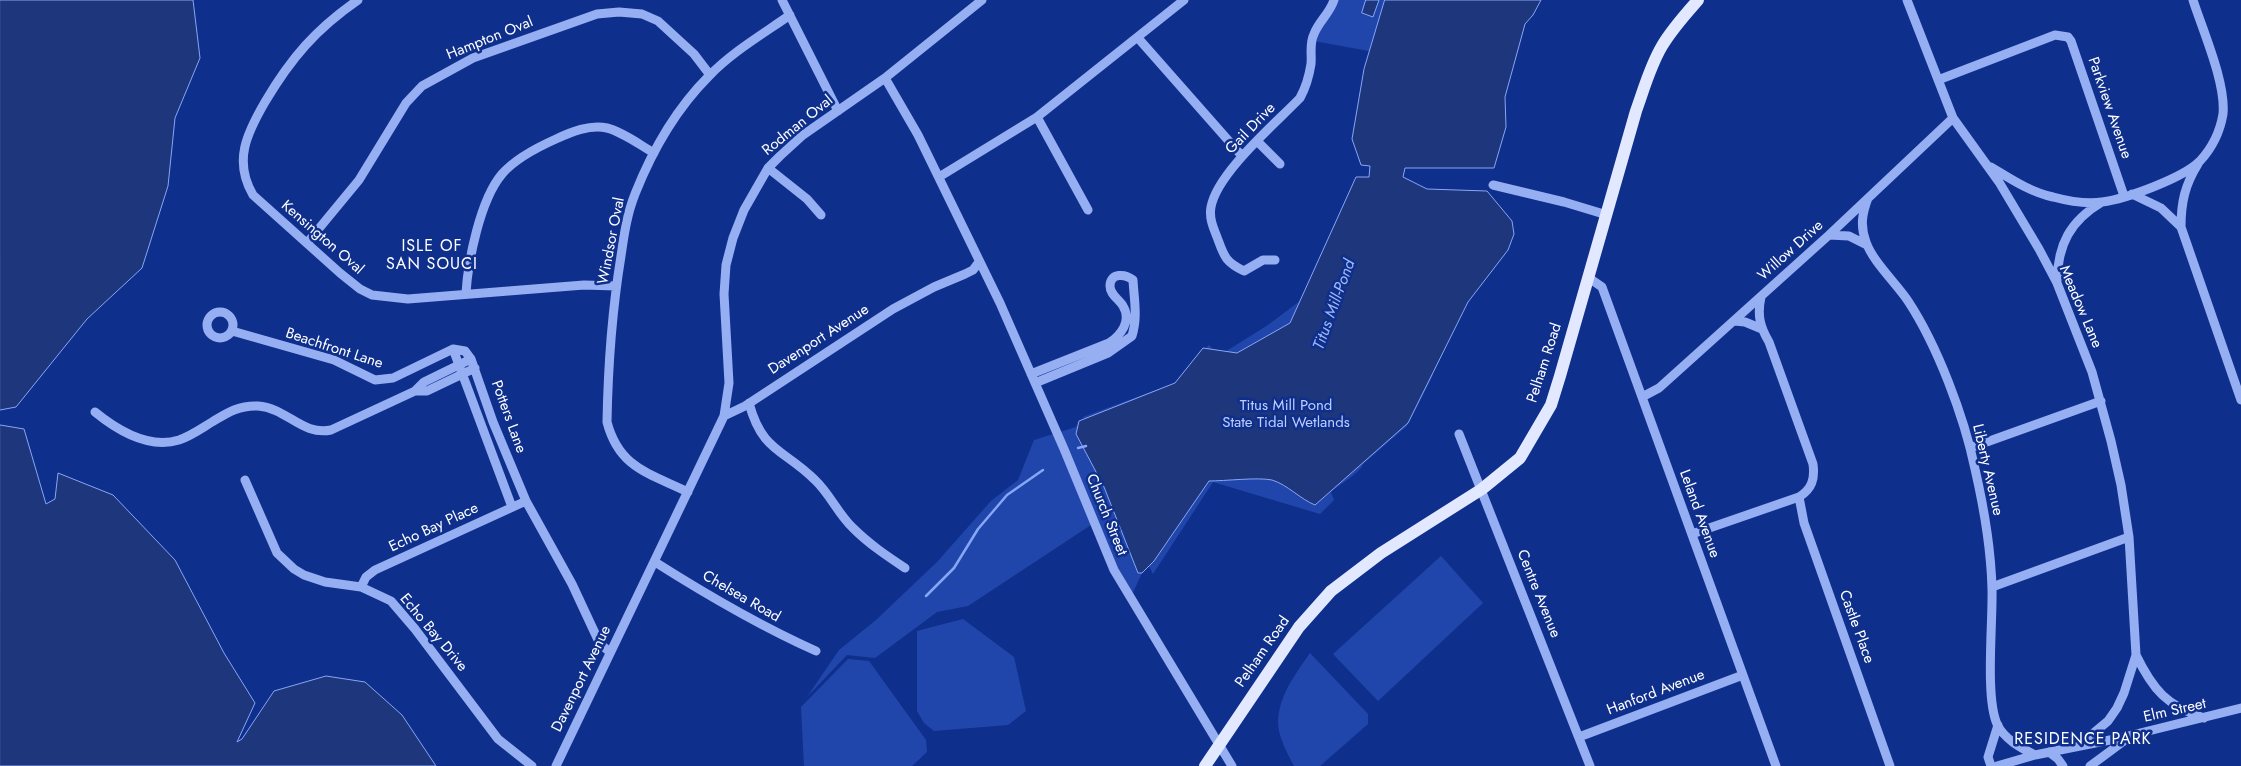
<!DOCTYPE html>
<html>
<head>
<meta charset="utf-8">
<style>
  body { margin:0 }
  canvas { display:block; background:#0f2f8c }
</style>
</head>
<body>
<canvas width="2241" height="766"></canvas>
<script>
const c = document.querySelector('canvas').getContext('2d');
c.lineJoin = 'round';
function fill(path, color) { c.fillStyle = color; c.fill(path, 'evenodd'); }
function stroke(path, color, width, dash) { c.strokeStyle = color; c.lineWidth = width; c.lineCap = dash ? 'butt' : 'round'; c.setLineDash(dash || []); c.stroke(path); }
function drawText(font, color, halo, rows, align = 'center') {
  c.font = font + ' Jost,sans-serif'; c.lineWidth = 5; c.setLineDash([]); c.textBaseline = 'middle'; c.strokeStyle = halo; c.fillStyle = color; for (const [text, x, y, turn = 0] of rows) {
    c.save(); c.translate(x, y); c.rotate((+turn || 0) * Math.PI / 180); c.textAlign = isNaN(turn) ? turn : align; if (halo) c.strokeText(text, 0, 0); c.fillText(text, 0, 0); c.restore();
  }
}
const green = new Path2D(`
  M1336 0H1385L1369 51 1314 41Z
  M1314 271 1433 375 1407 426 1363 464C1361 472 1339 485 1331 492L1334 500 1320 514 1213 482 1153 574 1149 566 1142 573 1130 599 1094 523 968 606 937 612 875 658 847 655 807 697 839 650 876 620 937 562 991 501 1018 480 1034 440 1076 427 1079 421 1084 419 1083 417 1175 383 1209 345 1213 350 1225 352 1268 325 1300 301Z
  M1441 556 1483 603 1378 701 1333 654Z
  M963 619 1014 657 1026 711 1008 725 934 731 924 723 917 711V631Z
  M1310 653 1368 714V724L1320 766H1294C1289 757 1284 747 1281 738 1270 707 1294 676 1310 653Z
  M848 659 869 661 926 740 927 752 912 766H804L801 707Z`);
const water = new Path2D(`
  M0 0H193L200 58 175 118 168 186 142 268 87 319 16 407 0 410Z
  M1366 0H1379L1373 17 1362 13Z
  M1385 0H1541L1533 15 1525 24 1505 97 1506 127 1494 168H1405L1403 177 1427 189 1487 191 1512 221 1514 234 1508 250 1468 302 1408 423 1315 505C1300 499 1288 485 1272 480 1258 477 1225 481 1209 481L1154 561 1142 573H1138L1104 487 1076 434 1079 421 1175 383 1203 348 1237 353 1290 323 1356 177H1369L1370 166 1361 165 1352 139 1364 69Z
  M0 425 24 429 46 504 55 499 58 473 113 495 175 560 224 653 255 703 237 742 242 739 274 691 326 676 365 682 402 715 436 766H0Z`);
const stream = new Path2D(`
  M1078 448 1086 446
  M926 596 954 568 978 529 1007 495 1043 470`);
const minor = new Path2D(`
  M358 0C316 29 291 58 265 102 247 133 233 161 253 195L340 273 360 289 372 295 408 299 584 285 616 286
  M782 0 838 111
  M982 0 885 78 918 135 1000 303 1064 449 1114 570 1232 766
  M1907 0 1953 118 1999 182 2039 249 2057 283 2092 372 2111 441 2121 485 2129 537 2136 655 2124 693 2117 708 2108 721 2078 746
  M1138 38 1242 156
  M1938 80 2055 35 2068 37 2071 41 2124 196
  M1037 117 1088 210
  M1258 142 1280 164
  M2198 164C2185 185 2181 202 2181 227L2241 400
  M1991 167C2011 179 2030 192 2053 197 2068 201 2087 204 2102 202 2126 199 2183 178 2200 161 2212 148 2220 132 2223 114 2226 83 2203 31 2193 0
  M768 168 807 199 821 215
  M939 177 1037 117 1184 0
  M1493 185 1564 202 1607 215
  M2132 194 2161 208 2181 227
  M1868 198C1862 214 1860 226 1866 242 1873 262 1896 283 1908 301 1937 345 1964 416 1975 469 1984 508 1991 548 1992 589 1993 622 1985 697 1997 724 2004 739 2021 748 2035 755
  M1829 235 1849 236 1867 245
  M307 243 359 180 406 103 422 86 473 58 597 14 619 12 642 14 658 21 694 54 710 75
  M1275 260H1263L1244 271C1225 262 1224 256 1217 237 1213 227 1209 218 1211 207 1217 173 1275 124 1300 98 1306 87 1309 77 1311 64 1312 54 1309 44 1314 34 1319 21 1330 13 1334 0
  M1589 278 1602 287 1776 766
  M2057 281C2058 244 2070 221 2102 202
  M466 293C468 261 480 200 502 174 515 159 538 147 556 139 571 132 590 124 607 128 623 132 640 145 654 153
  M207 325a13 13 0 1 1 26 0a13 13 0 1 1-26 0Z
  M1734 321 1745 322 1762 329
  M232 331 334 360 375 380 393 378 453 349
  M453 349 465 351 471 359 493 422 526 501 572 584 600 644 610 652
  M453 349 512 507
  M1031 374 1109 343C1121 335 1132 321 1123 306 1119 299 1110 295 1110 286 1110 272 1126 274 1133 280 1134 299 1138 317 1132 336L1108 353 1035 383
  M415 391H427L475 368
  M1642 397 1659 388 1829 235 1953 118
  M749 403C762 452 784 449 815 480 830 494 838 514 853 528 869 544 887 556 905 568
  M95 412C117 430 149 449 179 440 191 436 202 428 212 422 227 413 239 405 258 406 287 408 302 436 331 430L415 391 424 382 471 359
  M724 416 745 406 893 309 934 287 965 274 973 270 979 262
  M1459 434 1590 766
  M1970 448 2101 401
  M245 480 277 553 294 569 304 575 325 582 361 587 391 601 415 629 498 739 532 766
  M688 492C649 473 619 468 607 422 608 367 612 311 621 256 624 235 627 214 635 194 652 151 676 109 709 76 732 52 763 34 790 15
  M1799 497 1804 523 1890 766
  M1692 534 1799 497C1812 489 1815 479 1813 464L1769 342C1760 327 1757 315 1761 297
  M655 562C707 595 760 626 816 651
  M361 587 366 577 375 570 526 501
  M1992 587 2129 537
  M2136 655C2153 690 2167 706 2204 718
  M1579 737 1743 675
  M2049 752 2058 759 2063 766
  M556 766 724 416 729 383 724 294 726 265 733 238 744 210 768 168 780 156 803 135 885 78
  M1991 766 1988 757 1998 725
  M1997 766 2035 755 2120 738 2241 708
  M2090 766 2128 738`);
const major = new Path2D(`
  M1205 766 1299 627 1331 591 1381 553 1482 489 1520 458 1551 405 1560 376 1636 111C1644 89 1650 66 1662 46 1672 29 1685 15 1698 0`);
const streetNames = [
  ["Hampton Oval",490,39,-22],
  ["Parkview Avenue",2109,108,71],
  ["Rodman Oval",798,126,-39],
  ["Gail Drive",1251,129,-46],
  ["Kensington Oval",322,238,41],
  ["Windsor Oval",612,241,-79],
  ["Willow Drive",1791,251,-42],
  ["Meadow Lane",2080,307,67],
  ["Davenport Avenue",819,340,-33],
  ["Beachfront Lane",334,349,18],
  ["Pelham Road",1545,363,-72],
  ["Potters Lane",508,417,70],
  ["Liberty Avenue",1987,470,77],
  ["Leland Avenue",1699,514,70],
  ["Church Street",1106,515,68],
  ["Echo Bay Place",434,528,-25],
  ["Centre Avenue",1538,594,68],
  ["Chelsea Road",741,597,30],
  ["Castle Place",1856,627,70],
  ["Echo Bay Drive",433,633,50],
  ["Pelham Road",1263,652,-55],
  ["Davenport Avenue",582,679,-64],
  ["Hanford Avenue",1656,693,-21],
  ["Elm Street",2175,711,-13]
];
const parkNames = [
  ["Titus Mill Pond",1286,406],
  ["State Tidal Wetlands",1286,423]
];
const neighbourhoodNames = [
  ["ISLE OF",432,247],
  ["SAN SOUCI",432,265],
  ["RESIDENCE PARK",2083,740]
];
const waterNames = [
  ["Titus Mill-Pond",1335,305,-70]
];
fill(green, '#2046ac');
fill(water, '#1e367c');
stroke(water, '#87a6f7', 1);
stroke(stream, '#87a6f7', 2.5);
stroke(minor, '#96aff3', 9);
stroke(major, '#e1e8ff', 12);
drawText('15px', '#fff', '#0f2f8c', streetNames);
drawText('15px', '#bdcefe', '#0f2f8c', parkNames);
c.letterSpacing = '1px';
drawText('16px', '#fff', '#0f2f8c', neighbourhoodNames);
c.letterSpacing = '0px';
drawText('italic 16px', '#a1bafa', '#0f2f8c', waterNames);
</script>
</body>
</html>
